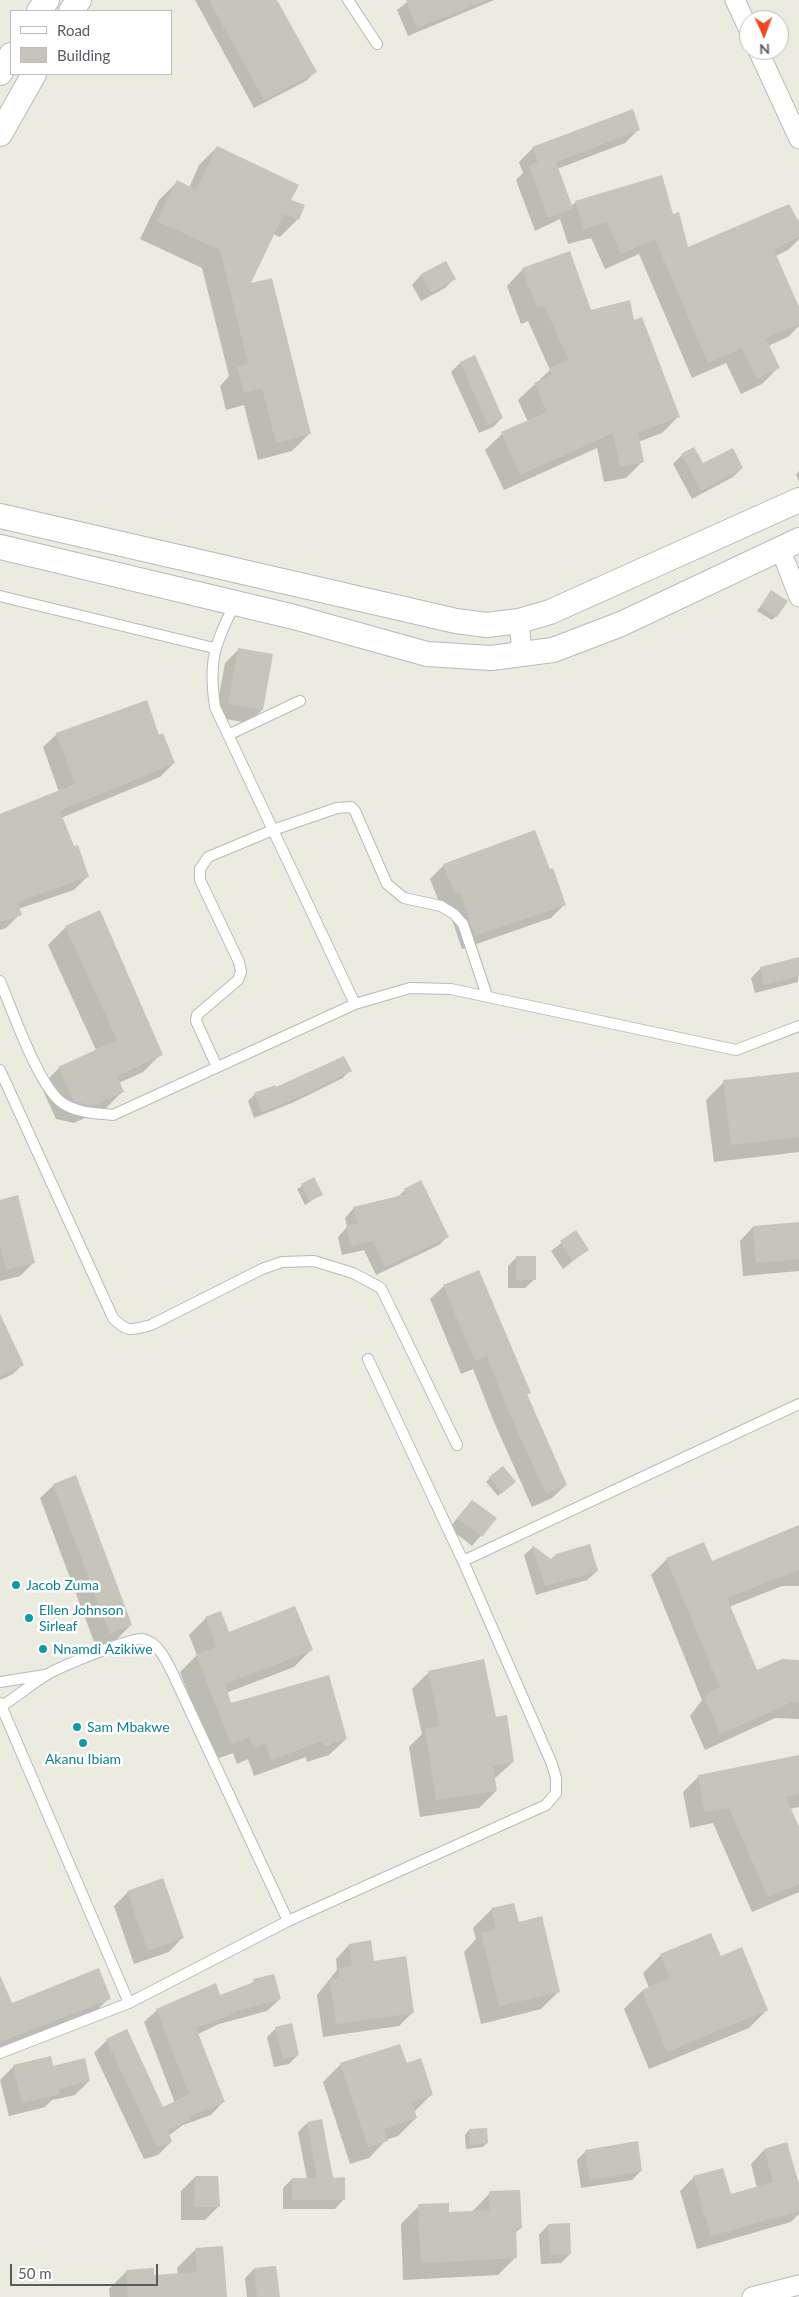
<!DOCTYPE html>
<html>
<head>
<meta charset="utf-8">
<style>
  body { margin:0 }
  #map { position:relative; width:799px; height:2297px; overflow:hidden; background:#ecebdf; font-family:Lato,sans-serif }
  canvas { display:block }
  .legend { position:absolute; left:10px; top:10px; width:162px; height:65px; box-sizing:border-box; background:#fff; border:1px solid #bcbdc0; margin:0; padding:6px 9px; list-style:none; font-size:15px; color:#585b61 }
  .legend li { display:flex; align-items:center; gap:10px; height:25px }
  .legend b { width:25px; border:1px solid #bcbdc0 }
  .north { position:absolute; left:739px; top:10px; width:50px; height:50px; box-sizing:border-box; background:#fff; border:1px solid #bcbdc0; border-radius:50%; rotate:178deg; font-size:14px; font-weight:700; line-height:20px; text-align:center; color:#585b61 }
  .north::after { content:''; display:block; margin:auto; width:18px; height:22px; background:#ef4823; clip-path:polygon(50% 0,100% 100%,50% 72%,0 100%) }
  .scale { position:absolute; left:10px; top:2264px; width:148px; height:22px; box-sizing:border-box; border:2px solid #585b61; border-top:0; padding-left:6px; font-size:15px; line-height:18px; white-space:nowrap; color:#585b61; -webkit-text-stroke:4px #fff; paint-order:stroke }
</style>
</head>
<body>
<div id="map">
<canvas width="799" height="2297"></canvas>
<ul class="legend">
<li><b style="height:6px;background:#fff"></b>Road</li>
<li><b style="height:14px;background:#c7c4bc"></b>Building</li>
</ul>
<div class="north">N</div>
<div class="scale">50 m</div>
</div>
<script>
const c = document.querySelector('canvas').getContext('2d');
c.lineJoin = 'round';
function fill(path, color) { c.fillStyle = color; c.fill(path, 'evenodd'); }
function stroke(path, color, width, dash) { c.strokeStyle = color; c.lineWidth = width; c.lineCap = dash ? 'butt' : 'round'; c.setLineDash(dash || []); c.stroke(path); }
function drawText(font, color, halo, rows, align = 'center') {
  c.font = font + ' Lato,sans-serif'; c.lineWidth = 5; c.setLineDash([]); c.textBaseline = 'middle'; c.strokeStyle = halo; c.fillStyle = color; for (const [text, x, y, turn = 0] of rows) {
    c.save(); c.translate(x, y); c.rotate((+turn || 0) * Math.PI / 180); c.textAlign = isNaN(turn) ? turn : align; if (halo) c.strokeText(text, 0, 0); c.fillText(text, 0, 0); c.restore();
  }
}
const shadow = new Path2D(`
  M195 0H275L315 72 306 81 254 108Z
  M410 0H494L408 36 397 10Z
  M639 129 625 143 557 169 571 206 576 202 672 215 687 249 799 225V239L788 250 776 256 799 310V326L788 337 768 346 778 368 762 384 741 394 726 363 692 378 639 254 605 269 591 238 568 244 560 219 535 231 516 180 523 173 519 162 533 148Z
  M217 147 298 219 280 237 273 234 249 285 309 434 292 451 258 460 244 405 226 410 220 386 229 376 202 268 140 239 159 200 177 182 189 188 199 165Z
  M445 263 454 279 445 288 421 301 412 285 421 275Z
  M523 269 590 311 634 322 678 417 662 433 638 442 642 462 626 478 604 482 597 448 504 490 485 450 502 434 528 422 518 400 550 370 528 321 521 324 507 286Z
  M474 357 502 418 493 427 479 433 451 372 460 363Z
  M682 455 702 465 742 468 733 477 692 499 673 464Z
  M799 471V482L796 475Z
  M771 592 776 616 772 620 757 611Z
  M239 649 262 710 248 723 215 717 225 663Z
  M57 734 159 736 174 763 160 777 61 818 87 877 74 890 18 909 20 914 6 928 0 930V816L59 792 43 747Z
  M444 865 549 870 565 904 551 918 462 949 447 905 441 907 430 879Z
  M66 927 161 1054 143 1072 119 1083 123 1091 105 1109 74 1123 56 1119 41 1086 59 1068 96 1050 48 945Z
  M799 958 798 982 755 993 751 978 761 968Z
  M350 1070 343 1078 292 1103 254 1118 248 1101 255 1094Z
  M799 1073V1152L714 1162 706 1100 724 1082Z
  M314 1179 321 1194 305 1205 297 1189Z
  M405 1190 448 1236 439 1245 376 1275 364 1250 342 1255 338 1237 347 1227 345 1218 354 1208 397 1198Z
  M0 1201 34 1262 20 1276 0 1281Z
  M799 1223V1271L743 1276 740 1241 753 1227Z
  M576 1232 587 1250 563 1269 551 1251Z
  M517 1257 535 1279 525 1288H508V1266Z
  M444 1286 529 1393 526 1395 566 1485 552 1498 532 1507 494 1422 473 1369 461 1374 430 1299Z
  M0 1317 22 1365 13 1374 0 1380Z
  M490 1478 514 1482 498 1496 486 1482Z
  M54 1485 131 1625 117 1639 96 1647 40 1498Z
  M472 1501 495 1519 472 1546 449 1528Z
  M799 1529V1586H782L729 1607 756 1672 799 1661V1719L775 1718 705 1750 690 1716 702 1700 651 1575 667 1559 711 1562Z
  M533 1547 551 1560 597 1571 587 1580 536 1595 524 1555Z
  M206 1618 229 1634 311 1650 294 1667 226 1693 230 1705 346 1739 329 1755 307 1762 306 1757 254 1776 248 1759 237 1764 233 1753 214 1760 180 1672 197 1655 189 1635Z
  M429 1672 495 1719 513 1762 494 1779 496 1791 479 1808 420 1817 409 1747 422 1734 412 1689Z
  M799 1757V1807L790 1809 799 1830V1892L752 1912 713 1823 690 1828 683 1792 699 1776Z
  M128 1892 182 1938 169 1952 134 1964 114 1906Z
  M513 1904 518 1923 559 1991 541 2009 481 2024 464 1952 476 1939 473 1928 491 1910Z
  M349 1945 373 1963 413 2012 399 2026 323 2037 317 1995 337 1970 336 1959Z
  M661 1955 720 1958 767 2010 749 2028 649 2069 624 2009 642 1991 649 1988 643 1973Z
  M0 1979 11 2004 109 1998 93 2014 0 2051Z
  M254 1981 280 1999 267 2011 219 2024 198 2034 223 2102 211 2115 183 2125 168 2136 171 2142 158 2155 144 2159 94 2053 107 2040 163 2108 175 2103 144 2022 157 2010 219 1997 249 1985Z
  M276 2028 298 2055 289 2064 274 2067 267 2037Z
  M341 2064 406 2065 431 2095 414 2112 416 2118 398 2136 386 2140 369 2158 350 2164 323 2082Z
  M14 2066 52 2067 89 2081 75 2095 52 2100 45 2107 9 2116 0 2080Z
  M307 2123 344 2199 335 2209H283V2188L292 2179H307L298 2132Z
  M469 2130 487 2143 483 2147 466 2149 465 2135Z
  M786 2144 799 2188V2214L791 2222 697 2249 680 2191 694 2177 730 2196 757 2188 751 2164 764 2150Z
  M586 2151 641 2171 632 2180 581 2188 577 2160Z
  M195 2177 219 2206 205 2220H181V2191Z
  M490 2193 521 2228 515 2233 516 2257 498 2275 403 2280 401 2224 419 2206 448 2213 472 2212Z
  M548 2225 570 2254 561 2263 541 2264 539 2235Z
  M195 2250 225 2297H110L109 2289 127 2271 153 2277 178 2275 177 2268Z
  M254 2269 279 2297H247L245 2278Z`);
const building = new Path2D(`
  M209 0H277L317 72 264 100Z
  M406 0H485V1L417 28Z
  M633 109 640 130 556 162 573 208 548 218 529 166 538 162 532 147Z
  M217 146 299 185 291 200 305 205 299 220 284 214 251 283 272 278 311 434 276 443 262 388 244 393 237 367 248 364 220 250 157 221 177 180 196 190Z
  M662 175 673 214 679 212 688 247 789 204 799 222V237L774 250 799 307V324L766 338 780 368 757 379 742 348 708 363 655 239 621 254 607 222 584 229 575 201Z
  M570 251 591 310 630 300 634 320 642 317 680 417 638 432 644 462 620 467 613 433 520 475 501 432 547 412 534 383 552 375 549 368 569 360 544 306 537 308 522 268Z
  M446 261 456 279 431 293 421 274Z
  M475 355 503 418 488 425 460 362Z
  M694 447 703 463 733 448 743 468 701 491 681 454Z
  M771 590 788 601 777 617 760 607Z
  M238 648 273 654 263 710 228 704Z
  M147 700 159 735 163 733 175 763 60 811 74 846 78 845 89 877 17 902 22 915 0 922V814L75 784 56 733Z
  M535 830 550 869 553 868 566 905 475 936 460 892 455 894 443 864Z
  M100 910 163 1055 117 1076 124 1092 93 1106 74 1101 58 1067 117 1040 65 926Z
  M799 957V976L764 985 760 967Z
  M344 1056 352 1071 301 1096 262 1112 254 1093 275 1085 276 1087Z
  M799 1072V1137L731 1145 723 1080Z
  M314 1177 323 1195 309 1201 301 1184Z
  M421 1180 449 1237 385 1267 373 1241 351 1246 346 1226 358 1224 353 1207 407 1194 404 1189Z
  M18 1195 35 1263 6 1270 0 1244V1200Z
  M799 1222V1259L756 1263 753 1226Z
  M576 1230 589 1250 572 1261 560 1241Z
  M516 1256H536V1280H516Z
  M479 1270 531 1393 527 1394 567 1485 546 1494 507 1408 487 1356 475 1361 443 1285Z
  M0 1314 24 1365 0 1376Z
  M503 1466 516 1482 502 1493 489 1477Z
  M76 1475 132 1625 110 1634 53 1484Z
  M472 1500 497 1518 482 1537 457 1518Z
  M799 1525V1570L727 1598 757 1670 782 1659 799 1660V1703L792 1702 721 1734 705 1699 710 1691 720 1687 666 1558 704 1542 712 1561Z
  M590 1544 598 1571 545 1586 532 1545 551 1559 556 1554Z
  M295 1606 313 1650 225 1684 231 1703 329 1675 347 1739 324 1746 322 1741 271 1760 265 1743 254 1748 250 1737 231 1744 196 1654 217 1647 205 1617 221 1611 229 1632Z
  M484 1659 496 1717 507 1715 514 1762 493 1766 497 1791 436 1800 425 1729 440 1726 428 1671Z
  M799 1755V1794L786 1797 799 1827V1884L768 1897 729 1808 705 1812 698 1775Z
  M163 1878 184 1938 148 1951 127 1891Z
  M514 1903 519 1922 542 1916 560 1992 499 2006 481 1933 496 1929 491 1908Z
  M711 1933 721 1956 742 1947 768 2010 667 2052 642 1990 670 1978 660 1954Z
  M371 1940 374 1961 406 1956 414 2013 336 2024 330 1980 339 1978 338 1968 352 1966 349 1944Z
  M99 1968 111 1999 0 2042V1975L12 2003Z
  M274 1974 281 1999 229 2013 230 2015 196 2028 225 2102 190 2116 191 2119 168 2130 172 2142 157 2147 106 2039 127 2029 163 2107 189 2094 156 2009 216 1983 220 1995 254 1982 253 1979Z
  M292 2023 299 2055 283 2059 275 2027Z
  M400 2044 407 2063 421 2058 433 2095 412 2102 417 2118 384 2129 388 2141 368 2147 340 2063Z
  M51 2056 53 2066 85 2058 90 2081 59 2089 60 2094 22 2103 13 2065Z
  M322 2119 333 2178 345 2177V2200H292V2178H317L307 2122Z
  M487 2128 488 2143 470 2145 469 2129Z
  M638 2141 642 2171 590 2180 585 2150Z
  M787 2142 799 2184V2211L711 2236 693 2176 723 2168 731 2194 773 2182 764 2149Z
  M195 2176H218L220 2207H194Z
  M520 2190 522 2228H516L517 2258 421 2263 418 2204 449 2203V2212L490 2210 489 2191Z
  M570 2223 571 2254 550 2255 548 2224Z
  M223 2246 227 2297H128L126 2270 154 2268V2275L197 2272 195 2248Z
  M276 2266 280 2297H257L254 2268Z`);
const service = new Path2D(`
  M348 0 377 44
  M0 596 214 648
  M235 603C215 645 208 659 215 707L355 1004
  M228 735 300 701
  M0 981C12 1009 40 1091 64 1104 78 1113 96 1113 113 1115L355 1004 410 988 451 989 736 1050 799 1026
  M217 1067 196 1021 197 1015 238 980 241 972 239 962 200 880V869L208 857 273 830 337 808 351 807 355 811 387 884 404 898 441 906 454 914 463 924 487 996
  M0 1070 113 1318C127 1333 132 1330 151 1325L262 1269 282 1262 314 1261 353 1273 381 1288 457 1445
  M368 1359 463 1561
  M0 1682 45 1675
  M0 1703 129 2003
  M0 1707C17 1697 31 1684 48 1674 60 1667 132 1637 142 1639 158 1642 166 1660 172 1672L288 1921
  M0 2053 129 2003 288 1921 546 1805 556 1793V1778L552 1764 463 1561 799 1404`);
const minor = new Path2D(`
  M735 0 749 30
  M758 50 799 139
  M780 548 799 597
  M519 621 522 654
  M752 2297 799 2285`);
const tertiary = new Path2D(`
  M39 11 47 0
  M71 11 79 0
  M0 73 11 55
  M0 134 34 74
  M0 516 456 621 487 625 519 621 550 612 799 500
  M0 547 294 617 427 654 491 658 553 650 621 624 799 540`);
const markers = [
  [16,1585,5,"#0f9aa8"],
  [29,1618,5,"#0f9aa8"],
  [43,1649,5,"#0f9aa8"],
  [77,1727,5,"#0f9aa8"],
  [83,1743,5,"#0f9aa8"]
];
const cultureNames = [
  ["Jacob Zuma",26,1585],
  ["Ellen Johnson",39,1610],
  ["Sirleaf",39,1626],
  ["Nnamdi Azikiwe",53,1649],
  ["Sam Mbakwe",87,1727],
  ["Akanu Ibiam",83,1759,"center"]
];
fill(shadow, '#0003');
fill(building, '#c7c4bc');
stroke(service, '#b7b9bf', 12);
stroke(minor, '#b7b9bf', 21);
stroke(tertiary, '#b7b9bf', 26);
stroke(service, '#fff', 10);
stroke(minor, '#fff', 19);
stroke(tertiary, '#fff', 24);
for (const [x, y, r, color] of markers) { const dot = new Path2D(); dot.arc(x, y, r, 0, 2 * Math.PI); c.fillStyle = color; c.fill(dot); stroke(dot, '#fff', 2); }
drawText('14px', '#0d838f', '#fff', cultureNames, 'left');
</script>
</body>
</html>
